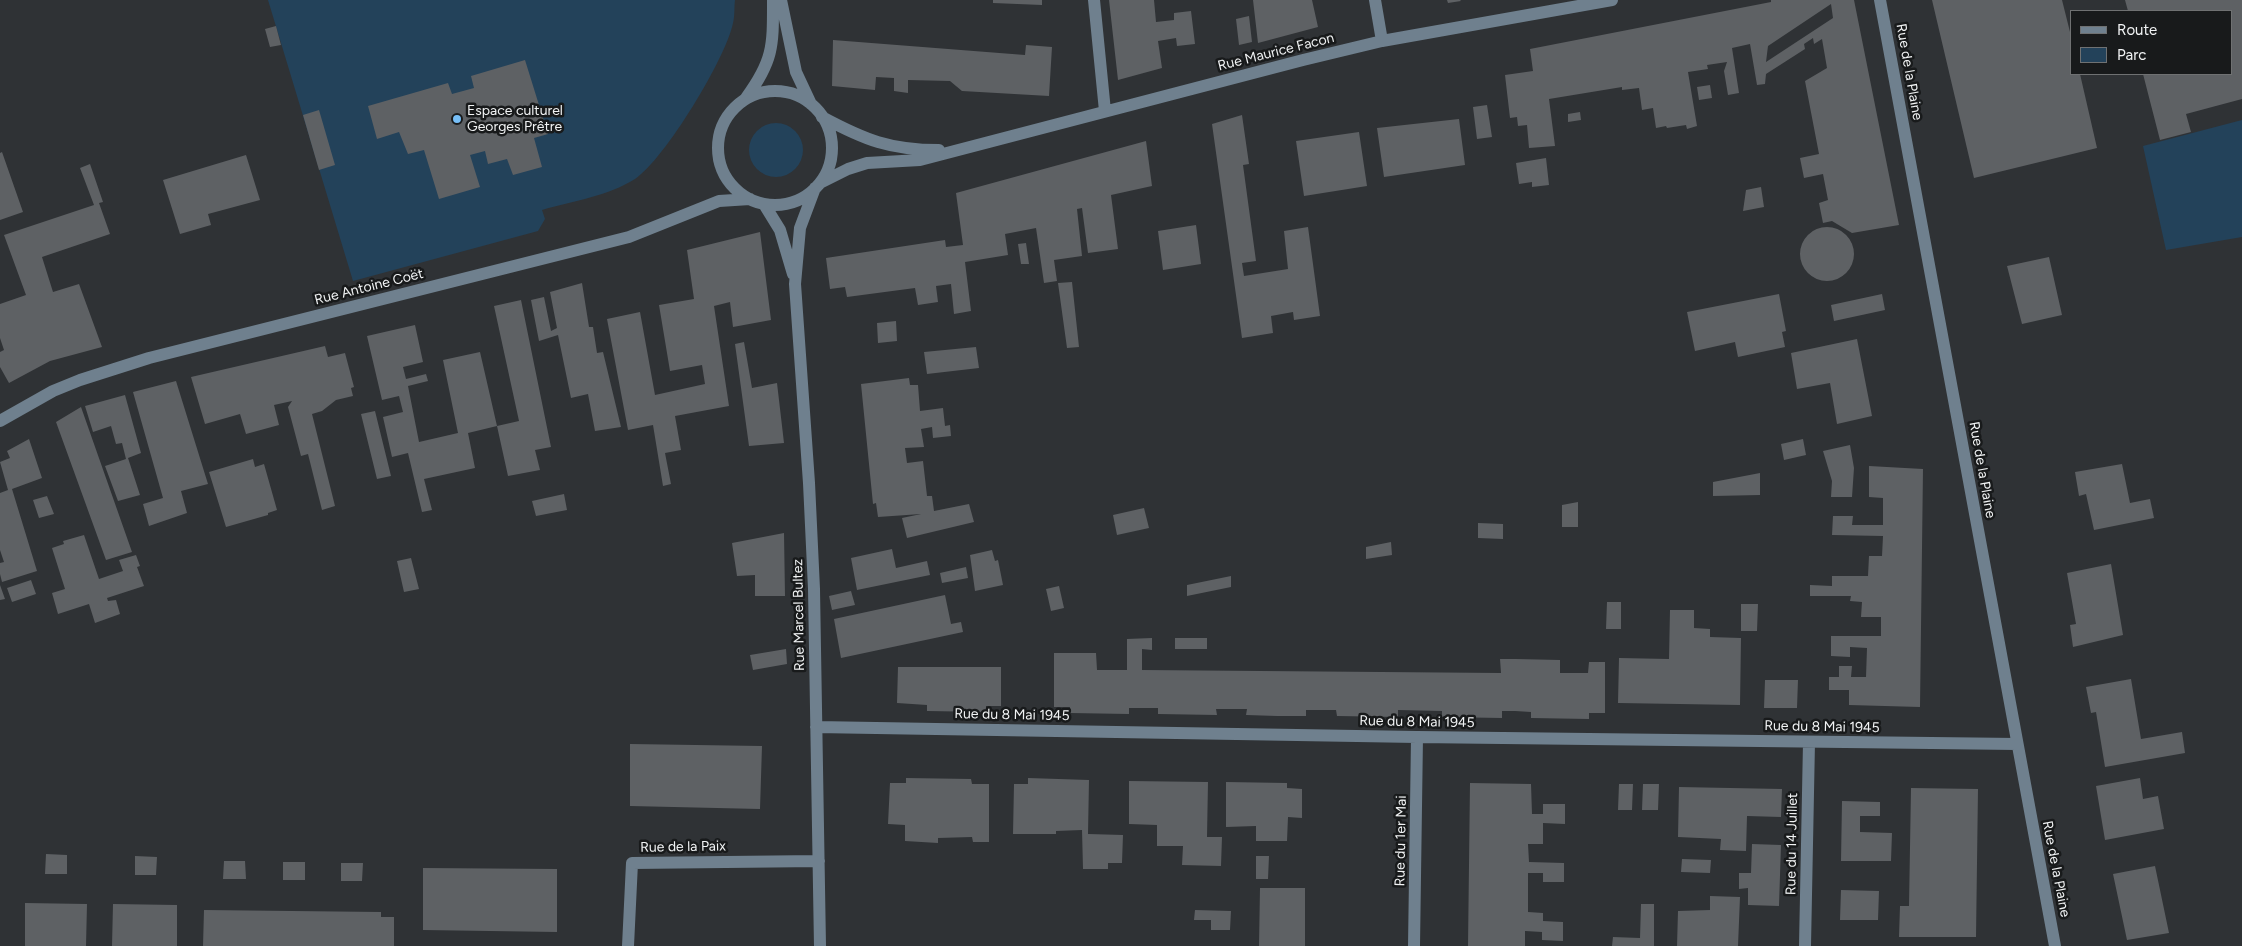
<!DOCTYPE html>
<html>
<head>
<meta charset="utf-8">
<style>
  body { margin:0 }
  #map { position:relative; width:2242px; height:946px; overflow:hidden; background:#2f3235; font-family:Figtree,sans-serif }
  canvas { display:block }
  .legend { position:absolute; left:2070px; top:10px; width:162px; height:65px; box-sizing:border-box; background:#181a1b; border:1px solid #6f7172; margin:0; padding:6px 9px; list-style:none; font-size:15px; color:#f1f3f4 }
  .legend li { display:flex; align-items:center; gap:10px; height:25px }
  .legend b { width:25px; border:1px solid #6f7172 }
</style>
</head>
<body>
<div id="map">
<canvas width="2242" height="946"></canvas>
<ul class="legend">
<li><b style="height:6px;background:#6f808e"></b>Route</li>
<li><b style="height:14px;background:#23425a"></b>Parc</li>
</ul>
</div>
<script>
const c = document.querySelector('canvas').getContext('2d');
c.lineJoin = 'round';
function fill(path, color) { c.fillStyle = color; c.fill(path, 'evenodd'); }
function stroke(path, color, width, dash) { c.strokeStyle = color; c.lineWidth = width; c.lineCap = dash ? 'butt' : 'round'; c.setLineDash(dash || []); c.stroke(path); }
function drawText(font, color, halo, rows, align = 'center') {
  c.font = font + ' Figtree,sans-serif'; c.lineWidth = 5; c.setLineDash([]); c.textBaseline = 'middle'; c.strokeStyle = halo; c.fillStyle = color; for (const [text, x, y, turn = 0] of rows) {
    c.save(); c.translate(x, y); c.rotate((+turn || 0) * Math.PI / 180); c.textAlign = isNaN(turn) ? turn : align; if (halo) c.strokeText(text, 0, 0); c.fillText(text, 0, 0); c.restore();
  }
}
const green = new Path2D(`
  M268 0H735C734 7 735 16 733 23 726 58 665 159 635 179 608 196 573 201 542 210L545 219 538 231 353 281Z
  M2242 120V237L2166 250 2143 146Z
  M749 150a27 27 0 1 1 54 0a27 27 0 1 1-54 0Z`);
const building = new Path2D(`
  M993 0H1042V5L993 3Z
  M1109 0H1154L1156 22 1174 20V13L1191 11 1195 44 1177 46 1176 38 1158 41 1162 68 1118 80Z
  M1253 0H1312L1318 27 1258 43Z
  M1447 0H1460L1461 1 1448 3Z
  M1771 0H1854L1899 225 1852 233 1832 221 1823 223 1819 203 1828 200 1823 174 1804 178 1800 158 1819 154 1805 81 1827 68 1822 39 1814 44 1813 38 1804 44 1805 49 1766 74 1765 84 1757 85 1750 44 1732 48 1739 93 1728 95 1724 71 1727 62 1707 65 1708 69 1688 72 1697 126 1687 129 1686 125 1667 128 1666 126 1656 128 1653 108 1642 110 1639 88 1622 90V87L1549 99 1555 146 1529 148 1527 125 1518 126 1517 117 1510 118 1505 75 1533 71 1530 49 1771 2ZM1831 4 1833 18 1766 62 1768 46Z
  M1932 0H2062L2071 36V74H2080L2097 148 1974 178Z
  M2125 0H2242V99L2186 114 2191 132 2160 140 2143 74H2231V11H2128Z
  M1249 16 1252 42 1239 45 1236 19Z
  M276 26 281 45 270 47 265 29Z
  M833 40 1025 55 1026 45 1052 47 1049 96 962 91 950 81 908 80V93L894 91V78L876 77 875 90 832 86Z
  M525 60 548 134 534 138 542 167 513 175 507 159 488 164 485 151 470 155 480 187 439 199 424 150 408 154 399 132 377 139 368 106 448 83 452 94 474 88 471 76Z
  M1710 85 1712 98 1699 100 1697 87Z
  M1487 105 1492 137 1477 139 1473 107Z
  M319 110 335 165 319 170 303 115Z
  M1580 112 1581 120 1568 122V114Z
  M1242 115 1249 164 1243 165 1256 261 1242 263 1244 276 1288 269 1284 231 1308 227 1320 316 1294 320 1293 312 1271 316 1273 333 1242 338 1212 124Z
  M1459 119 1465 165 1384 177 1377 128Z
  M1359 132 1367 186 1304 196 1296 141Z
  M1146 141 1152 186 1111 195 1118 249 1088 253 1082 208 1077 209 1082 256 1054 260 1057 281 1044 283 1036 228 1005 234 1008 255 965 262 971 311 954 314 951 284 936 286 938 302 918 305 915 288 847 297 845 287 830 289 826 258 945 240 946 247 963 245 956 193Z
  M2 152 23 212 0 220V153Z
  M246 155 260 200 208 214 211 225 180 234 163 180Z
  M1546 158 1549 185 1532 187V182L1519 184 1516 163Z
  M90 164 103 202 99 203 110 234 42 257 53 292 79 284 102 347 50 361 9 383 0 367V352L4 350 0 338V304L26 295 4 235 94 205 80 168Z
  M1761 187 1764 207 1743 211 1746 190Z
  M1196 225 1201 264 1163 270 1158 231Z
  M1800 254a27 27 0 1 1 54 0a27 27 0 1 1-54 0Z
  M760 232 771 320 733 327 730 302 714 306 729 406 675 416 681 450 665 453 671 484 663 486 653 425 628 430 607 319 640 312 655 395 705 384 702 365 670 371 659 305 694 299 687 250Z
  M1026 243 1029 264H1021L1018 244Z
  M2049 257 2062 315 2022 324 2007 266Z
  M1072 282 1079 347 1067 348 1058 283Z
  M582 283 589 327H593L597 353 603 352 621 427 595 431 588 394 571 398 558 335 539 341 531 300 544 297 551 331 557 328 550 292Z
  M1779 294 1786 331 1782 332 1785 347 1738 357 1735 342 1695 351 1687 312Z
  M1882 294 1885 310 1834 321 1831 305Z
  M521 300 551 447 535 450 540 470 508 476 497 426 519 421 494 306Z
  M896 321 897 341 878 343 877 323Z
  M415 325 423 362 403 367 406 379 426 374 428 381 408 386 419 442 458 433 443 360 480 352 497 426 468 433 475 468 424 479 432 510 422 512 408 453 392 457 383 417 403 412 399 396 382 400 367 336Z
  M1857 339 1872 416 1837 424 1830 383 1797 389 1791 353Z
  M744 342 752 388 777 383 784 443 749 446 735 344Z
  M325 346 328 357 345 353 354 387 351 388 353 396 336 400 322 411 312 414 335 506 322 510 308 454 301 456 288 407 292 401 274 405 279 425 246 434 240 414 205 424 191 377Z
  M976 347 979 368 927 374 924 352Z
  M909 378 910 385H918L920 411 943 408 945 426 950 425 951 436 933 438 932 427 921 429 924 447 905 448 907 463 923 461 927 496H932L934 511 969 504 974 522 907 538 902 518 921 514 878 517 876 503 873 504 861 384Z
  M176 381 208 484 181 491 187 513 149 526 143 504 163 498 133 392Z
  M125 395 141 453 128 458 140 495 118 501 105 466 126 459 122 443 116 444 111 426 93 432 85 406Z
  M81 407 132 552 106 560 56 422Z
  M375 411 391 476 377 479 361 414Z
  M29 439 42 478 12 489 37 571 2 582 0 574V563L4 562 0 550V493L8 490 0 462 10 458 7 451Z
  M1803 439 1806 455 1784 460 1781 444Z
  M1850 445 1854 468 1852 497H1831L1832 481 1823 451Z
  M253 459 255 467 264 464 277 510 268 513V515L226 527 209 472Z
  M2122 464 2130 503 2150 499 2154 518 2094 530 2086 494 2079 496 2075 472Z
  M1869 466 1923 469 1920 707 1849 705V690H1829V677H1839V666H1852L1851 677H1866L1867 648 1850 647V657L1831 656V636H1881V617H1861L1862 602 1850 601 1851 596H1810V585L1832 586V576H1868L1869 556H1882L1883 536 1832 535 1833 516H1853L1852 525H1883V498L1869 497Z
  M1760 473V495L1713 496V482Z
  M564 494 567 510 536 516 532 501Z
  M47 496 54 514 39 518 33 500Z
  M1578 502V527H1562V505Z
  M1144 508 1149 528 1117 535 1113 515Z
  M1478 523 1503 524V539L1478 538Z
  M784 533 785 596H755V575L737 576 732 543Z
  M84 535 99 579 123 571 119 560 136 555 140 566 137 567 144 586 107 598 108 601 116 600 120 614 95 623 89 604 58 614 52 593 65 589 52 548 64 544 63 541Z
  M1391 542 1392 555 1366 559V547Z
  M892 549 896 568 927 561 930 575 857 590 851 558Z
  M992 550 995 561 998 560 1003 585 975 591 970 555Z
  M411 558 419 589 404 592 397 561Z
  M2111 564 2123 635 2073 647 2070 625 2076 624 2067 573Z
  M966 567 968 578 942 583 940 573Z
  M1231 576V587L1187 596V585Z
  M31 580 36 594 12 602 7 588Z
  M0 585 5 599 0 600Z
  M1059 586 1064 608 1051 611 1046 589Z
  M851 591 855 605 832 610 829 596Z
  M945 595 951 624 961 622 963 632 841 658 834 619Z
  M1607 602H1621V629H1606Z
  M1741 604H1758L1757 631H1741Z
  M1670 610H1694V628L1710 629V637L1741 638 1740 705 1618 703 1619 658 1669 659Z
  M1152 638V650L1142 649V670L1501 673 1500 659H1516L1560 660V673H1588L1589 662H1605V713H1589V719L1531 718V712L1515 711H1502V718L1442 717V711L1398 710V717L1337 716 1336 710H1306V716H1277L1246 715 1247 709H1216L1217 715 1158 714V708H1129V714L1070 713V707H1054V653H1096L1097 670H1127V639Z
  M1175 638H1207V649H1175Z
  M786 649 787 664 753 670 750 655Z
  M898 667H1001V706H986V712L927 711V705L897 703Z
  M2131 679 2141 739 2182 732 2185 753 2105 767 2096 712 2091 713 2086 687Z
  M1765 680H1798L1797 708H1764Z
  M630 744 762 746 760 809 630 806Z
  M906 778 971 779 972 784H989V842H973L972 837 938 838V843L905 841V825L888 824 890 783H906Z
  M1028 778 1089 780 1088 834 1123 835 1122 863H1108V869H1083L1082 830 1056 831V834H1013L1014 784H1028Z
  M2140 778 2143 799 2158 796 2164 829 2105 840 2096 786Z
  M1129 781 1208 782 1207 837H1222L1221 866 1182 865 1183 846H1157V825L1129 824Z
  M1226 782 1287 783V788L1302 789V818L1288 817 1287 841H1256V826L1226 827Z
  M1470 783 1531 784 1532 814H1543V804H1565V824L1543 823V844H1528L1529 862 1564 863V882H1543V873H1528V912L1543 913V921L1563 922V941L1542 940V932L1525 931V946H1468Z
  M1619 784H1633L1632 810H1618Z
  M1643 784H1659L1658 810H1642Z
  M1679 787 1782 789 1781 817 1747 816 1746 851 1720 850 1721 839 1678 837Z
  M1911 788 1978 789 1976 937H1899L1900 906H1909Z
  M1842 801 1880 802V816H1860V832L1892 833 1891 861H1841Z
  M1752 844 1781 845 1779 906 1748 905V888L1739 889V873H1751Z
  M46 854 67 855V874H45Z
  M135 856 157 857 156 875H135Z
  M1256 856H1269L1268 879H1256Z
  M1682 859 1711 860 1710 873 1681 872Z
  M224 861H245L246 879H223Z
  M283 862H305V880H283Z
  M341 863H363L362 881H341Z
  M2155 866 2169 933 2127 940 2113 874Z
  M423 868 557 869V932L423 930Z
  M1260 888H1305V946H1259Z
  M1841 890 1879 891 1878 920H1840Z
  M1710 896 1740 897 1738 946H1677L1678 911 1710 910Z
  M25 903 87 904 86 946H25Z
  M113 904 177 905V946H112Z
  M1641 904H1654V946H1612L1613 937 1640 938Z
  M204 910 381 912V917H394V946H203Z
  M1195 910 1231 911 1230 930H1211V920H1194Z`);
const minor = new Path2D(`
  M781 0 796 72 811 104
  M1094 0 1105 111
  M1375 0 1382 41
  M1880 0 2055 946
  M718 148a57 57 0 1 1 114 0a57 57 0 1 1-114 0Z
  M746 98C774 60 773 45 773 0
  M822 117C865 140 890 150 939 150
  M820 183 848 169 867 163 920 160 1303 60 1382 41 1612 0
  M815 188 800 228 795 284 809 483 814 589 820 946
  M764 204 780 230 793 274
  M0 421 53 391 80 380 149 358 629 237 719 201 750 199
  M816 727 1417 737 2017 744
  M628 946 632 863 819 861
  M1414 946 1417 737
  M1805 946 1809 742`);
const markers = [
  [457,119,5,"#77bff7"]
];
const streetNames = [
  ["Rue Maurice Facon",1276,52,-14],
  ["Rue de la Plaine",1909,72,80],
  ["Rue Antoine Coët",369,287,-14],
  ["Rue de la Plaine",1982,470,80],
  ["Rue Marcel Bultez",799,615,-91],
  ["Rue du 8 Mai 1945",1012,715,1],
  ["Rue du 8 Mai 1945",1417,722,1],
  ["Rue du 8 Mai 1945",1822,727,1],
  ["Rue du 1er Mai",1401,841,-89],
  ["Rue du 14 Juillet",1792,844,-89],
  ["Rue de la Paix",683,847,-1],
  ["Rue de la Plaine",2056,869,79]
];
const poiNames = [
  ["Espace culturel",467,111],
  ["Georges Prêtre",467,127]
];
fill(green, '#23425a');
fill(building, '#5e6164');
stroke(minor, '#6f808e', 12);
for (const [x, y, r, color] of markers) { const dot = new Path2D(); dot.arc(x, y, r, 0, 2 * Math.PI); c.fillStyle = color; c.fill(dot); stroke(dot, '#181a1b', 2); }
drawText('14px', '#f1f3f4', '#181a1b', streetNames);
drawText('14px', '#f1f3f4', '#181a1b', poiNames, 'left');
</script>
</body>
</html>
